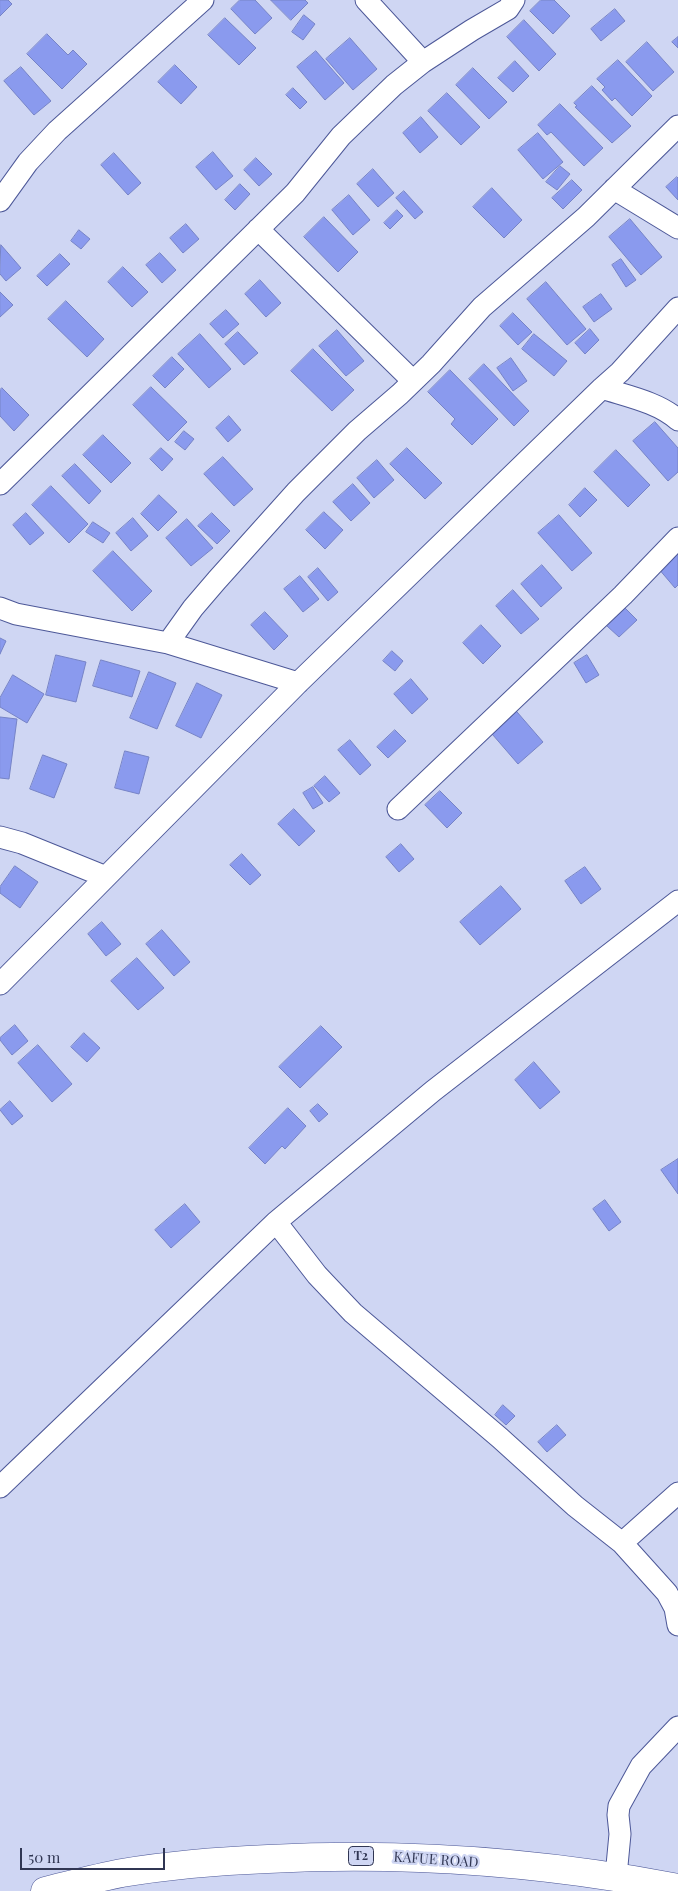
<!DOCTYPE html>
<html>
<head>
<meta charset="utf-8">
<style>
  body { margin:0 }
  #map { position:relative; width:678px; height:1891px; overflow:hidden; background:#cfd6f3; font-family:"Playfair Display",serif }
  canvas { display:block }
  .scale { position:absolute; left:20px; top:1848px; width:145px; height:22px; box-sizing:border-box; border:2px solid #303653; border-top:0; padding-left:6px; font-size:15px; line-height:18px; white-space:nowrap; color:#303653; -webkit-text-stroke:4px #cfd6f3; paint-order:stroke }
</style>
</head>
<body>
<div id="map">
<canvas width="678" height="1891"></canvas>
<div class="scale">50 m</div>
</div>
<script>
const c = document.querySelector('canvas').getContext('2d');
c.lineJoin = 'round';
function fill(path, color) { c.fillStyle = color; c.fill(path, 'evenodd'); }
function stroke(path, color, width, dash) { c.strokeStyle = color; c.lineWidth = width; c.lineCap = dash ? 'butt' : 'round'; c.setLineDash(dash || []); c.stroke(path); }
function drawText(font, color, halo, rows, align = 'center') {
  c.font = font + ' "Playfair Display",serif'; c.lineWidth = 4.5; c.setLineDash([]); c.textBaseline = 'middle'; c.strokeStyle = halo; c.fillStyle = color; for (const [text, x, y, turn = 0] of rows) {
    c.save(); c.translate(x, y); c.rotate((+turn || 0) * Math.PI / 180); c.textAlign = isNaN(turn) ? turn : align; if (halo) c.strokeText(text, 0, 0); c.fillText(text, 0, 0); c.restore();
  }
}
const building = new Path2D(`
  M0 0H8L12 4 0 16Z
  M240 0H255L272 18 255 34 231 9Z
  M271 0H305L308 3 291 20Z
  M541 0H554L570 16 553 34 530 11Z
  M615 9 625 21 601 41 591 29Z
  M304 15 315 24 303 40 292 32Z
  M225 18 256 48 239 65 208 35Z
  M524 20 556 54 539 71 507 37Z
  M47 34 68 55 73 50 87 64 62 89 27 54Z
  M678 37V48L672 42Z
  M350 38 377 69 353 90 326 59Z
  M647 42 674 72 653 91 626 62Z
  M316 51 344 83 325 100 297 67Z
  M618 60 652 96 632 116 615 98 612 101 602 90 605 87 597 79Z
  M515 61 529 76 513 92 498 78Z
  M175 65 197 87 181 104 158 82Z
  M21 67 51 101 34 115 4 81Z
  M473 68 507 102 489 119 456 85Z
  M592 86 631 126 612 143 575 107 577 106 574 103Z
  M293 88 307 102 300 109 286 95Z
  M447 93 480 127 461 145 428 111Z
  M560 104 603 148 584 166 551 132 547 135 538 125Z
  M421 117 438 137 420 153 403 133Z
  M538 133 563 162 543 179 518 150Z
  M213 152 233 176 216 190 196 167Z
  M114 153 141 183 128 195 101 165Z
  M256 158 272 174 259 186 244 170Z
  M560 166 570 174 557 190 546 182Z
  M373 169 394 193 378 207 357 184Z
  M677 177 678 178V200L666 187Z
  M572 180 582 190 563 209 552 198Z
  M240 184 250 194 235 210 225 200Z
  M492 188 522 220 504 238 473 207Z
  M404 191 423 212 415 219 396 198Z
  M349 195 370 220 353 235 332 210Z
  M397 210 403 216 390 229 384 223Z
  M324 217 358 252 338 272 304 237Z
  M630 219 662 257 641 275 609 237Z
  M186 224 199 239 183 253 170 238Z
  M79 230 90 239 81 249 71 241Z
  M1 245 21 268 6 281 0 274Z
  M160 253 176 270 162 283 146 265Z
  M60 254 70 264 47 286 37 276Z
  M621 259 636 280 626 287 612 265Z
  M123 267 148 292 132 307 108 282Z
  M260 280 281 303 266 317 245 294Z
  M546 282 586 329 567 345 527 299Z
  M0 292 13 305 0 317Z
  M601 294 612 309 594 322 583 307Z
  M66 301 104 339 87 357 48 319Z
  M226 310 239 324 223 338 210 324Z
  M513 313 532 332 518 345 500 326Z
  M590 329 599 340 585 354 575 343Z
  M337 330 364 361 346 376 319 346Z
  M238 332 258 353 244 365 225 344Z
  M200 334 231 369 209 388 178 354Z
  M534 334 567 361 554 376 522 349Z
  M313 349 354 390 332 411 291 371Z
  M172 357 184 369 165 388 153 376Z
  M511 358 527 381 513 391 497 368Z
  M484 364 529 411 514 426 469 379Z
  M450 370 498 419 472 445 451 424 455 419 428 392Z
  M151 387 187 422 168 441 133 405Z
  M2 388 29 415 14 431 0 416V390Z
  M229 416 241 430 228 442 216 428Z
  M655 422 678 448V472L668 481 633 441Z
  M184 431 194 439 185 450 175 442Z
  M103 435 131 463 111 483 83 455Z
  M161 448 173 459 162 471 150 459Z
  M407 448 442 483 425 499 390 464Z
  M616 450 650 485 628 507 594 472Z
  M223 457 253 489 234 506 204 474Z
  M377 460 394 480 374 498 357 478Z
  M75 464 101 491 89 504 62 476Z
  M353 484 370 503 351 521 333 502Z
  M51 486 88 524 69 543 32 505Z
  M585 488 597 500 580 517 569 505Z
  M159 495 177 512 158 531 141 514Z
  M324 512 343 530 325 549 306 530Z
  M26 513 44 533 30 545 13 525Z
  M212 513 230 531 217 544 198 526Z
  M559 515 592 553 572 571 538 533Z
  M133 518 148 536 131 551 116 533Z
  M187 519 213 548 191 566 166 538Z
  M93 522 110 533 103 543 86 532Z
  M113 551 152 591 132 611 93 571Z
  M678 551V585L675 588 658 568Z
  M542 565 562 588 541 607 521 584Z
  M318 568 338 592 328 601 308 577Z
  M300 576 319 599 303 612 284 589Z
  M513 590 539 619 521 634 496 606Z
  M625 608 637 620 619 637 607 626Z
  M265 612 288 636 274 650 251 625Z
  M481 625 501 646 483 664 463 643Z
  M0 638 6 641 0 654Z
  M392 651 403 661 395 671 383 661Z
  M56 655 86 662 76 702 46 695Z
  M587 655 599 675 586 683 574 663Z
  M101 660 140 671 132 697 93 686Z
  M149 672 176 683 157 729 130 718Z
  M13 675 44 694 27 723 0 707V698Z
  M411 679 428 699 412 714 394 694Z
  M197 683 222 695 201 738 176 726Z
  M511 705 543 742 518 764 486 727Z
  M0 717 17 719 9 779 0 778Z
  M395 730 406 741 388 758 377 747Z
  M350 740 371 765 360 775 338 750Z
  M125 751 149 757 139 794 115 788Z
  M43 755 67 764 54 798 30 789Z
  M325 776 340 793 329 802 314 786Z
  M313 787 323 803 313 809 303 793Z
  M440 791 462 813 447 828 425 805Z
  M294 809 315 831 299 846 278 824Z
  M401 844 414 859 399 872 386 857Z
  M242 854 261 875 250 885 230 865Z
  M15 866 38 882 20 908 0 893V887Z
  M585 867 601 889 581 904 565 881Z
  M501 886 521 909 480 945 460 922Z
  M102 922 121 944 106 956 88 934Z
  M162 930 190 962 174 976 146 944Z
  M137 958 164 988 138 1010 111 981Z
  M15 1025 28 1041 12 1055 0 1040V1038Z
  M321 1026 342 1047 300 1088 279 1067Z
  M84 1033 100 1048 87 1062 71 1047Z
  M38 1045 72 1084 52 1102 18 1063Z
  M534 1062 560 1092 540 1109 515 1080Z
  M10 1101 23 1116 12 1125 0 1110Z
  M318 1104 328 1114 319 1122 310 1111Z
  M288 1108 306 1126 285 1149 282 1146 265 1164 249 1148Z
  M678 1159V1194L661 1170Z
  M605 1200 621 1222 609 1231 593 1209Z
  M185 1204 200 1222 171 1248 155 1230Z
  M503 1405 515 1416 506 1425 495 1415Z
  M557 1425 566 1435 547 1452 538 1442Z`);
const minor = new Path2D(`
  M366 0 423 62
  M614 189 678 228
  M0 201 28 162 57 131 203 0
  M258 229 413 381
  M602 388C626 396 658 402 678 420
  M0 484 295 193 341 136 394 85 423 62 472 30 508 9 514 0
  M0 608 16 614 168 643 298 683
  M168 643 193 608 217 580 296 492 357 431 400 394 431 364 482 307 586 217 678 126
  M398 809 623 595 678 538
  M0 837 22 843 106 877
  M0 984 298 683 602 388 620 372 678 308
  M276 1222 317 1275 353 1313 500 1438 575 1506 622 1543 667 1593 675 1608 678 1625
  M0 1487 276 1222 433 1091 678 901
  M622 1543 678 1493
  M616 1876 620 1834 618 1815 619 1806 641 1766 678 1727`);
const highway = new Path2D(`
  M45 1891C70 1885 96 1878 122 1873 170 1865 219 1861 268 1859 405 1852 543 1862 678 1888`);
const shields = [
  [361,1856,25]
];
const shieldNames = [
  ["T2",361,1856]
];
const streetNames = [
  ["KAFUE ROAD",436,1860,4]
];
fill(building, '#8a9aee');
stroke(building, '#7683c6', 1);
stroke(minor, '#4d5898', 23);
stroke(highway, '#4d5898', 29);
stroke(minor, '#fff', 21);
stroke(highway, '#fff', 28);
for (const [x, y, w] of shields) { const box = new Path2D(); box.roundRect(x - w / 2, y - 9.5, w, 19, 4); c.fillStyle = '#cfd6f3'; c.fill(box); stroke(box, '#303653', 1); }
drawText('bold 12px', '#303653', null, shieldNames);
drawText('14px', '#303653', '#cfd6f3', streetNames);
</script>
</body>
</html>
